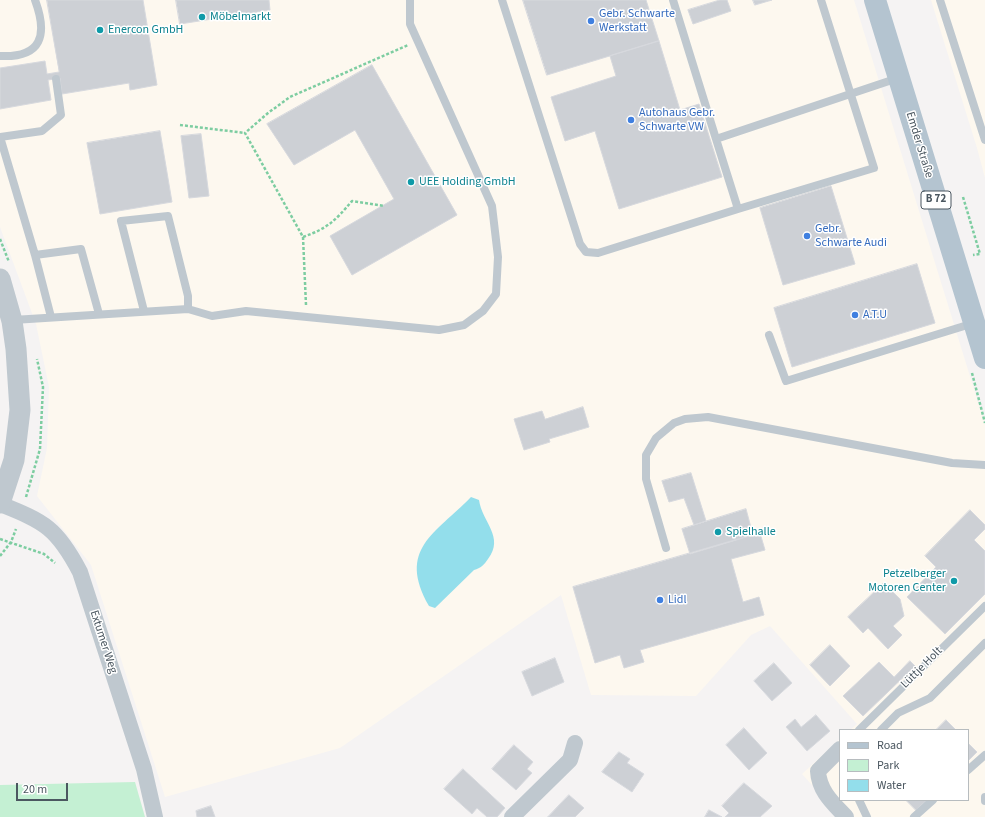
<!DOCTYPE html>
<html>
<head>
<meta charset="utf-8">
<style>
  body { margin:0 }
  #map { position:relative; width:985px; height:817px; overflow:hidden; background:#f5f3f3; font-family:"Source Sans 3",sans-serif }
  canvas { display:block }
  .legend { position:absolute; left:839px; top:729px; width:130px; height:72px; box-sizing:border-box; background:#fff; border:1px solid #b7bcbf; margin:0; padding:5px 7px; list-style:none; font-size:12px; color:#4b5760 }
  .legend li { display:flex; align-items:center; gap:8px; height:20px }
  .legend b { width:20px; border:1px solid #b7bcbf }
  .scale { position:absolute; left:16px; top:783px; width:52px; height:18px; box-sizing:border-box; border:2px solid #4b5760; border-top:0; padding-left:5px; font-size:12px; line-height:14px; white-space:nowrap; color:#4b5760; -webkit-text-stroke:3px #fff; paint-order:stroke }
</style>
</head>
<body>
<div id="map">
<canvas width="985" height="817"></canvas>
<ul class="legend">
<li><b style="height:5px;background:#b4c4d0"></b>Road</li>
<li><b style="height:11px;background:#c4f0d3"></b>Park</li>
<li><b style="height:11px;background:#93deeb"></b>Water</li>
</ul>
<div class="scale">20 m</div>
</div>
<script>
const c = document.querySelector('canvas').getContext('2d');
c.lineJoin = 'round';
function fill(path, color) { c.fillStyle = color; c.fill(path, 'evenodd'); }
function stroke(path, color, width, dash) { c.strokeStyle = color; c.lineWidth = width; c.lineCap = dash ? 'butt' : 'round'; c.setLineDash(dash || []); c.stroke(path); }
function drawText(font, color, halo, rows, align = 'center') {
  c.font = font + ' "Source Sans 3",sans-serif'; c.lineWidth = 3; c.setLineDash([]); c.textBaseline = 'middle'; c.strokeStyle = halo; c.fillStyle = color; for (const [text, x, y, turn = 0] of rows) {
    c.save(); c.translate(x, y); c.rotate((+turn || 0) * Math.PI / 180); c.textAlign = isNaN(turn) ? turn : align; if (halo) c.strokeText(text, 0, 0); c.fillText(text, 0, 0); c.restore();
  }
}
const commercial = new Path2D(`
  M0 0H854L985 425V817H841L802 774 840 739V800H968V730H850L857 724 770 626 751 635 696 696 591 695 561 595 340 748 165 797 91 565 37 496 47 448 49 387 36 324 0 227Z
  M931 0H985V178L977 148Z`);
const green = new Path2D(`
  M135 782 145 817H0V785Z`);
const water = new Path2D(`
  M471 497 479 500C482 522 505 537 488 559 484 565 481 568 474 570L435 608 429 606C397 549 435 534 471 497Z`);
const building = new Path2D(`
  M47 0H143L157 85 130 90 129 83 62 94 60 78 48 80 51 100 0 109V68L45 61 47 74 59 72Z
  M176 0H269L270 10 180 24Z
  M523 0H646L659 41 547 75Z
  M720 0H727L731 11 693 24 688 10Z
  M753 0H772L755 5Z
  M659 41 680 110 699 104 722 177 619 209 595 131 565 141 551 97 616 76 610 56Z
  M372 65 457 215 352 275 330 236 394 199 355 130 294 165 267 124Z
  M160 131 172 202 100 214 87 143Z
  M201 134 209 196 189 198 181 136Z
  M831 186 855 264 783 285 760 208Z
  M917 264 935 323 792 367 774 308Z
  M583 407 589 427 549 439 550 442 524 450 514 419 542 411 545 419Z
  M691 473 706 521 694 525 684 498 669 502 662 481Z
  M746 509 753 535 690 554 682 529Z
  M970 510 985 525V529L974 540 985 551V594L945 634 907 597 936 567 925 556Z
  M760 533 765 550 731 559 743 602 759 597 764 615 640 650 644 662 624 668 620 655 595 663 573 587Z
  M884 583 900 599 904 616 893 626 902 635 888 649 868 628 863 633 848 617Z
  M830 645 850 666 830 686 810 665Z
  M555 658 564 682 532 696 522 672Z
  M910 661 915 666 863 716 843 696 879 662 894 677Z
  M774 663 792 683 772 701 754 681Z
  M816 715 830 731 807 751 786 727 795 719 801 727Z
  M946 720 956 730H936Z
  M744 728 767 753 749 770 726 745Z
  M968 743 977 752 968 761Z
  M514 745 533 762 527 769 532 773 516 790 492 769Z
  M619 752 630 759 627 763 644 774 632 792 602 772Z
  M463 769 505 808 497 817H487L477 808 472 814 444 789Z
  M744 783 772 806 760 817H725L729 813 722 806Z
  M569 795 584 808 575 817H548Z
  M906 800H927L916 810Z
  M211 806 215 817H197L196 811Z
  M709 810 722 817H705Z`);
const path = new Path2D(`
  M180 125 245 133
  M963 197 980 254 973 255
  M303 237C328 228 335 221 352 201L384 206
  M0 239 9 262
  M306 305 303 237 245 133 268 113 290 97 408 45
  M972 373 985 423
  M26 497 40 449 43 387 37 359
  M0 539 44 554 55 563
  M0 556 11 542 16 529`);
const service = new Path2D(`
  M502 0 580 244 586 252 598 253 738 209
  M673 0 716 139 898 78
  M940 0 985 140
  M0 56C42 58 48 35 35 0
  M0 137 35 255 81 249 99 314
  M0 137 42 131 61 115 56 79
  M716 139 738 209 874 168 821 0
  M35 255 51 317
  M144 311 121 221 168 216 188 296V309L212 316 246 311 439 330 464 325 483 311 496 294 498 257 492 206 410 24V0
  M13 320 188 309
  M769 335 786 381 974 323
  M666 548 646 479V455L656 438 674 423 685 419 708 417 952 463 985 465
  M859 730 985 606
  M881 730 898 713 930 698 985 643
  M968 770 985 755
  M985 797V801
  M859 800 867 817
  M914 817 933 800`);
const minor = new Path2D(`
  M0 504C45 522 57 528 80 572L144 769 155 817
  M840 749 818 771C819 791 833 803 846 817
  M512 817 570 760 575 743`);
const tertiary = new Path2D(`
  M0 279 12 321 16 349 20 410 14 460 0 503`);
const primary = new Path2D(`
  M875 0 985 358`);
const markers = [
  [202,17,4,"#0f9aa8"],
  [591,21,4,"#3f7fe0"],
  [100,30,4,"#0f9aa8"],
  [631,120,4,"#3f7fe0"],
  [411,182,4,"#0f9aa8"],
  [807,236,4,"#3f7fe0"],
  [855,315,4,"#3f7fe0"],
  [718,532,4,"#0f9aa8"],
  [954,581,4,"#0f9aa8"],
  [660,600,4,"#3f7fe0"]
];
const shields = [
  [936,200,30]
];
const shieldNames = [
  ["B 72",936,200]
];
const shopNames = [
  ["Gebr. Schwarte",599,14],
  ["Werkstatt",599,28],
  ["Autohaus Gebr.",639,113],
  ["Schwarte VW",639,127],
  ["Gebr.",815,229],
  ["Schwarte Audi",815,243],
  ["A.T.U",863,315],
  ["Lidl",668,600]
];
const cultureNames = [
  ["Möbelmarkt",210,17],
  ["Enercon GmbH",108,30],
  ["UEE Holding GmbH",419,182],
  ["Spielhalle",726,532],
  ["Petzelberger",946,574,"right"],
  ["Motoren Center",946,588,"right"]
];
const streetNames = [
  ["Emder Straße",919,145,73],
  ["Extumer Weg",103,642,72],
  ["Lüttje Holt",922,668,-45]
];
fill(commercial, '#fdf8ef');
fill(green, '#c4f0d3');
fill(water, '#93deeb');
fill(building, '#cdd0d5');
stroke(building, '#d7d9de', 1);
stroke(path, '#7dcda1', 2.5, [3, 2]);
stroke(service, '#bfc8cf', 8);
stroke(minor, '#bfc8cf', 16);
stroke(tertiary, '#bfc8cf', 21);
stroke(primary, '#b4c4d0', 22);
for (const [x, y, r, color] of markers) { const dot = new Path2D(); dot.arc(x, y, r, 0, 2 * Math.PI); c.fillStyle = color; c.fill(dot); stroke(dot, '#fff', 1.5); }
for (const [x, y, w] of shields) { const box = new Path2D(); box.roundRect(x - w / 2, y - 9, w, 18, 3); c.fillStyle = '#fff'; c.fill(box); stroke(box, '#4b5760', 1); }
drawText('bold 11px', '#4b5760', null, shieldNames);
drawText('12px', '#366cbe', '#fff', shopNames, 'left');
drawText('12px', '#0d838f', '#fff', cultureNames, 'left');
drawText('12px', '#4b5760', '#fff', streetNames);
</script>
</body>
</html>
